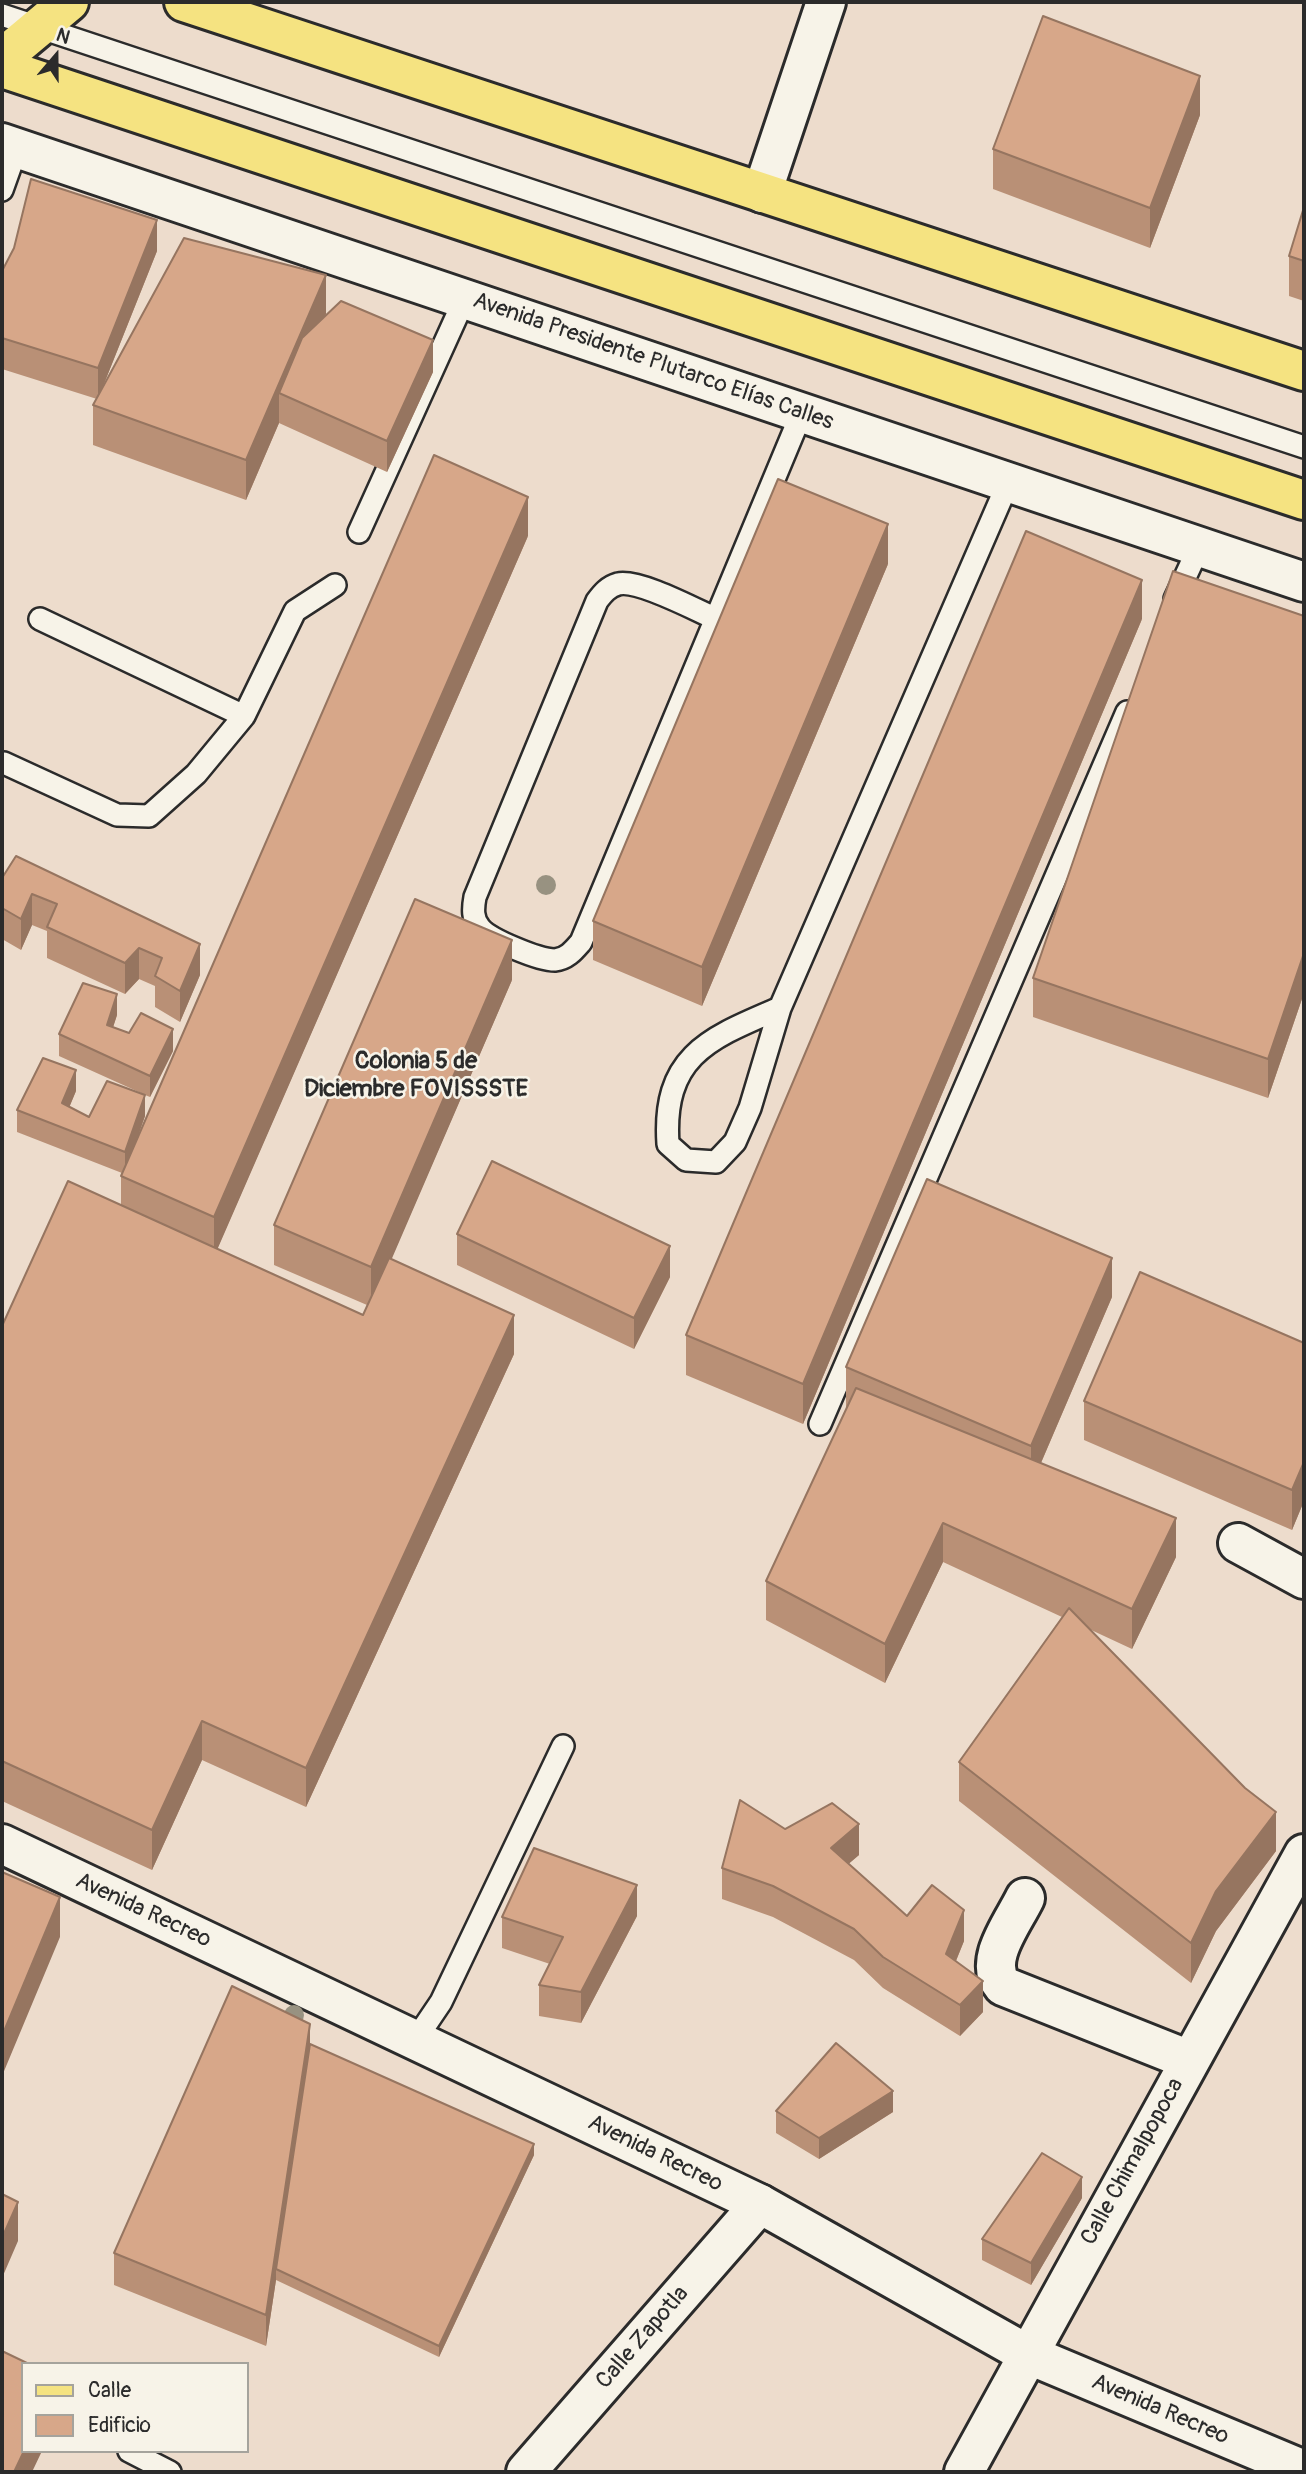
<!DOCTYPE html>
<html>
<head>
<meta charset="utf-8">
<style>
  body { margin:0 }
  #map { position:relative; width:1306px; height:2474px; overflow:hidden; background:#eddccc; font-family:Pangolin,sans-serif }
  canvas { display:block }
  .frame { position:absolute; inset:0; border:4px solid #2b2b2b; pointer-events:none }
  .legend { position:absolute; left:21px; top:2362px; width:228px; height:91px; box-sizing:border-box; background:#f7f3e8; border:2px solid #a5a39c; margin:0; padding:9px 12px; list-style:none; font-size:21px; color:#2b2b2b }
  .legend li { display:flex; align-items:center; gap:14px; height:35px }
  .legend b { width:35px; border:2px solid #a5a39c }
  .north { position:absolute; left:21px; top:21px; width:70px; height:70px; -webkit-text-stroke:5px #f7f3e8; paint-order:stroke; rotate:20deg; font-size:19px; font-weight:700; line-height:28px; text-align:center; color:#2b2b2b }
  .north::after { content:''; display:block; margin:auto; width:24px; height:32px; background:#2b2b2b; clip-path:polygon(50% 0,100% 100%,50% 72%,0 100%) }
</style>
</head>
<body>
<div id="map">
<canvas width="1306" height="2474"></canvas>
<div class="frame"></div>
<ul class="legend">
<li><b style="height:9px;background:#f5e381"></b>Calle</li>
<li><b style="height:19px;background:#d7a789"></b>Edificio</li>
</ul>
<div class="north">N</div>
</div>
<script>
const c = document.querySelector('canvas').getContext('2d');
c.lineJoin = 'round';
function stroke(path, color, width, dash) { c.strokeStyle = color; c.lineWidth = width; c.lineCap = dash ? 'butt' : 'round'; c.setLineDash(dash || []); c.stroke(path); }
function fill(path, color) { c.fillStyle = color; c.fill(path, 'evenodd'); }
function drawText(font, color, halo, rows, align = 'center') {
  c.font = font + ' Pangolin,sans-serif'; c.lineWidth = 5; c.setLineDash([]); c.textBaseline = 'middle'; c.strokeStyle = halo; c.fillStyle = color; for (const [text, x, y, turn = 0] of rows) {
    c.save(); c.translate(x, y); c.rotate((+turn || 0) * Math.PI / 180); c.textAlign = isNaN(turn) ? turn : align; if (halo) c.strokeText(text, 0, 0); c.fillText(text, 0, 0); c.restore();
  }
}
const lane = new Path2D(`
  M2 15 1304 447
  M2 190 17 148
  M359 532 465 298
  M1175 599 1199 547
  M714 618C694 609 638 579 618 584 608 587 603 593 597 601L475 897C473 908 472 919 480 928 490 940 539 960 555 960 567 959 574 950 581 942L802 412
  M40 619 244 716 295 611 335 585
  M4 763 117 815 149 816 196 774 244 716
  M780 1008C710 1038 662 1055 668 1144L686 1160 716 1162 735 1142 750 1108 780 1008 1008 483
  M820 1424 1127 712
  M416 2039 441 2002 563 1746
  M129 2451 170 2472`);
const street = new Path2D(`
  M762 193 826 2
  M1238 1543 1304 1579
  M1025 1898C1013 1923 982 1961 1003 1986L1189 2060
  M526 2472 760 2204
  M964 2472 1304 1854`);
const secondary = new Path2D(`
  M2 143 1304 582
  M2 1844 760 2204 1027 2354 1304 2470`);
const primary = new Path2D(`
  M184 2 1304 371
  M2 58 69 2
  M2 68 1304 500`);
const trees = [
  [546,885],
  [294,2015]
];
const wall = new Path2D(`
  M1200 115 1150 248 993 189V149Z
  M1304 207V301L1289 296V256Z
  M157 251 101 391 326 314 324 317 433 372 387 472 279 423 246 500 93 445V405L97 399 2 369V271Z
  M528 536 217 1249 363 1315 367 1305 274 1265V1225L512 980 391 1259 514 1354 306 1807 202 1760 152 1870 2 1801V1326L121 1205V1176L122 1173 17 1132V1110L76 1091 69 1107 89 1117 141 1093 59 1056V1034L117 1015 113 1027 173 1051 150 1097 145 1095V1116L137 1138Z
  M888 564 702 1006 593 960V921Z
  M1304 616V993L1268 1098 1033 1017V978Z
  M1142 619 803 1424 686 1375V1335Z
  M2 878 200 975 180 1022 155 1007V986L139 979 125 994 47 958V931L32 925 21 950 2 939Z
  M457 1234 670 1277 634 1349 457 1265Z
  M1112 1297 1041 1463 1176 1557 1132 1649 1089 1629 1276 1851 1216 1931 1191 1983 959 1801V1762L1062 1617 943 1562 885 1683 766 1620V1581L847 1408 846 1407V1367Z
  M1304 1343V1501L1292 1530 1084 1440V1401Z
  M785 1829 859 1855 848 1864 907 1916 964 1941 956 1961 983 2012 960 2036 883 1988 854 1960 773 1917 722 1899V1868Z
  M637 1916 581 2023 539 2016V1985L550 1964 502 1948V1917Z
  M310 2044 534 2155 439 2357 276 2280 266 2346 114 2285V2253Z
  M776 2111 893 2112 819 2159 776 2133Z
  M1082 2198 1031 2285 982 2260V2239Z`);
const shadedWall = new Path2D(`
  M1200 76V115L1150 248V208Z
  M157 220V251L98 399V368Z
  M326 275V314L290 397 279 393V423L246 500V460Z
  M433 340V372L387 472V441Z
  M528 497V536L214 1257V1217Z
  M888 524V564L702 1006V967Z
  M1142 580V619L803 1424V1384Z
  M32 894V925L21 950V919Z
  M512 940V980L371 1307V1267Z
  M200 944V975L180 1022V991Z
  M139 948V979L125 994V963Z
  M1304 953V993L1268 1098V1059Z
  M117 994V1015L107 1046V1025Z
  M173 1029V1051L150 1097V1076Z
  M76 1070V1091L62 1125V1103Z
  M145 1095V1116L125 1174V1152Z
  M670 1246V1277L634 1349V1318Z
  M1112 1258V1297L1031 1486V1446Z
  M514 1315V1354L306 1807V1768Z
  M1304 1462V1501L1292 1530V1490Z
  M1176 1518V1557L1132 1649V1609Z
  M943 1523V1562L885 1683V1644Z
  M202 1721V1760L152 1870V1830Z
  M1276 1812V1851L1216 1931 1191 1983V1943L1216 1891Z
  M859 1824V1855L831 1879V1848Z
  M637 1885V1916L581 2023V1992Z
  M60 1897V1937L2 2076V2036Z
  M964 1910V1941L946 1985V1954Z
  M983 1981V2012L960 2036V2005Z
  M310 2024V2055L276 2269V2280L266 2346V2315Z
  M893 2091V2112L819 2159V2138Z
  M534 2144V2155L439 2357V2346Z
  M1082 2177V2198L1031 2285V2263Z
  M18 2202V2241L2 2278V2238Z
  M24 2451H42L32 2472H14Z`);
const building = new Path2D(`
  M1043 16 1200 76 1150 208 993 149Z
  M31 179 157 220 98 368 2 338V271L14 248Z
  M1304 207V261L1289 256Z
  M184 238 326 275 246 460 93 405Z
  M341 301 433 340 387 441 279 393 302 338Z
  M434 455 528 497 214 1217 121 1176Z
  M778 479 888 524 702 967 593 921Z
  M1026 531 1142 580 803 1384 686 1335Z
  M1173 571 1304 616V953L1268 1059 1033 978Z
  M16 856 200 944 180 991 155 976 162 958 139 948 125 963 47 927 57 904 32 894 21 919 2 908V878Z
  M415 899 512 940 371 1267 274 1225Z
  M83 983 117 994 107 1025 129 1033 141 1013 173 1029 150 1076 59 1034Z
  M43 1058 76 1070 62 1103 89 1117 107 1081 145 1095 125 1152 17 1110Z
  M492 1161 670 1246 634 1318 457 1234Z
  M927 1179 1112 1258 1031 1446 846 1367Z
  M68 1181 363 1315 389 1258 514 1315 306 1768 202 1721 152 1830 2 1761V1326Z
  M1140 1272 1304 1343V1462L1292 1490 1084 1401Z
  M856 1388 1176 1518 1132 1609 943 1523 885 1644 766 1581Z
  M1069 1608 1245 1788 1276 1812 1216 1891 1191 1943 959 1762Z
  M740 1800 785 1829 832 1803 859 1824 831 1848 907 1916 932 1885 964 1910 946 1954 983 1981 960 2005 883 1957 854 1929 773 1886 722 1868Z
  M534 1848 637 1885 581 1992 539 1985 563 1937 502 1917Z
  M2 1872 60 1897 2 2036Z
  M232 1986 310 2024 266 2315 114 2253Z
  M836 2043 893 2091 819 2138 776 2111Z
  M310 2044 534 2144 439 2346 276 2269Z
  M1042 2153 1082 2177 1031 2263 982 2239Z
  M2 2194 18 2202 2 2238Z
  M2 2351 29 2364H23L24 2451 14 2472H2Z`);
const streetNames = [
  ["Avenida Presidente Plutarco Elías Calles",653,362,19],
  ["Avenida Recreo",143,1911,25],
  ["Avenida Recreo",655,2154,26],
  ["Calle Chimalpopoca",1133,2162,-61],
  ["Calle Zapotla",643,2338,-49],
  ["Avenida Recreo",1160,2410,23]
];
const neighbourhoodNames = [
  ["Colonia 5 de",416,1062],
  ["Diciembre FOVISSSTE",416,1090]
];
stroke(lane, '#2b2b2b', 26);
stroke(street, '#2b2b2b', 44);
stroke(secondary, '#2b2b2b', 44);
stroke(primary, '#2b2b2b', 44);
stroke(lane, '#f7f3e8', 21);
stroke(street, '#f7f3e8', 38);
stroke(secondary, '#f7f3e8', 38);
stroke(primary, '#f5e381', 38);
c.fillStyle = '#989281';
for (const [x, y] of trees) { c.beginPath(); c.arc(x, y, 10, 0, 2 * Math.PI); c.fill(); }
fill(wall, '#b99076');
fill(shadedWall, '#967560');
fill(building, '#d7a789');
stroke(building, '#967560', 2);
drawText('23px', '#2b2b2b', '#f7f3e8', streetNames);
drawText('bold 24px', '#2b2b2b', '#f7f3e8', neighbourhoodNames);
</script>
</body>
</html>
